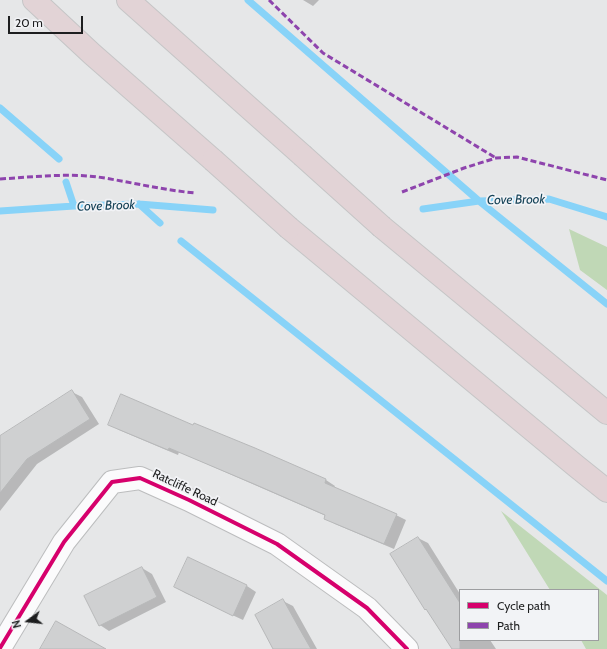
<!DOCTYPE html>
<html>
<head>
<meta charset="utf-8">
<style>
  body { margin:0 }
  #map { position:relative; width:607px; height:649px; overflow:hidden; background:#e6e7e8; font-family:Cabin,sans-serif }
  canvas { display:block }
  .legend { position:absolute; left:459px; top:589px; width:140px; height:52px; box-sizing:border-box; background:#f2f3f6; border:1px solid #9d9ea0; margin:0; padding:5px 7px; list-style:none; font-size:12px; color:#1d1e1f }
  .legend li { display:flex; align-items:center; gap:8px; height:20px }
  .legend b { width:20px; border:1px solid #9d9ea0 }
  .north { position:absolute; left:8px; top:601px; width:40px; height:40px; -webkit-text-stroke:3px #f2f3f6; paint-order:stroke; rotate:255deg; font-size:11px; font-weight:700; line-height:16px; text-align:center; color:#1d1e1f }
  .north::after { content:''; display:block; margin:auto; width:14px; height:18px; background:#1d1e1f; clip-path:polygon(50% 0,100% 100%,50% 72%,0 100%) }
  .scale { position:absolute; left:8px; top:16px; width:75px; height:18px; box-sizing:border-box; border:2px solid #1d1e1f; border-top:0; padding-left:5px; font-size:12px; line-height:14px; white-space:nowrap; color:#1d1e1f; -webkit-text-stroke:3px #f2f3f6; paint-order:stroke }
</style>
</head>
<body>
<div id="map">
<canvas width="607" height="649"></canvas>
<ul class="legend">
<li><b style="height:5px;background:#d6006c"></b>Cycle path</li>
<li><b style="height:5px;background:#8e44ad"></b>Path</li>
</ul>
<div class="north">N</div>
<div class="scale">20 m</div>
</div>
<script>
const c = document.querySelector('canvas').getContext('2d');
c.lineJoin = 'round';
function fill(path, color) { c.fillStyle = color; c.fill(path, 'evenodd'); }
function stroke(path, color, width, dash) { c.strokeStyle = color; c.lineWidth = width; c.lineCap = dash ? 'butt' : 'round'; c.setLineDash(dash || []); c.stroke(path); }
function drawText(font, color, halo, rows, align = 'center') {
  c.font = font + ' Cabin,sans-serif'; c.lineWidth = 3.5; c.setLineDash([]); c.textBaseline = 'middle'; c.strokeStyle = halo; c.fillStyle = color; for (const [text, x, y, turn = 0] of rows) {
    c.save(); c.translate(x, y); c.rotate((+turn || 0) * Math.PI / 180); c.textAlign = isNaN(turn) ? turn : align; if (halo) c.strokeText(text, 0, 0); c.fillText(text, 0, 0); c.restore();
  }
}
const green = new Path2D(`
  M569 229 607 247V290L580 270Z
  M501 511 607 595V649H586L581 640H598V590H550Z`);
const shadow = new Path2D(`
  M303 0H319L313 6Z
  M72 392 82 397 99 424 37 464 0 511V441Z
  M109 424 326 480 335 486 334 488 396 515 406 520 394 549 335 524 325 518 326 516 179 452 178 455 119 430Z
  M418 538 428 543 460 594V640H490L496 649H453L427 610 426 609Z
  M189 559 247 586 256 592 243 620 185 593 175 587Z
  M142 568 152 574 166 602 109 631 100 625Z
  M283 601 293 606 317 649H274Z`);
const stream = new Path2D(`
  M248 0 479 201 607 304
  M0 108 59 159
  M66 182 74 206
  M139 204 160 223
  M423 209 479 201 549 199 607 217
  M0 211 74 206 139 204 213 210
  M181 241 607 581`);
const building = new Path2D(`
  M72 390 90 419 27 459 0 493V436Z
  M121 394 193 425 194 423 255 448 326 479 325 483 397 514 384 544 324 519 325 515 254 484 169 448 168 450 108 425Z
  M418 537 460 603V649H452L426 609 425 610 390 554Z
  M188 557 247 585 233 616 174 587Z
  M142 567 157 597 99 626 84 596Z
  M283 599 299 628 311 649H273L255 615Z
  M56 621 106 649H40Z`);
const minor = new Path2D(`
  M0 648 64 542 112 482 140 478 189 500 277 544 367 608 407 649`);
const highway = new Path2D(`
  M34 0 92 54 213 160
  M128 0 302 155
  M382 227 607 413
  M289 228 576 466 607 491`);
const highwayBridge = new Path2D(`
  M302 155 382 227
  M213 160 289 228`);
const quiet = new Path2D(`
  M269 0 323 53 496 158
  M0 179C33 177 66 173 98 177 131 182 162 190 195 193
  M402 192 464 168 496 158 517 157 607 180`);
const cycleway = new Path2D(`
  M0 648 64 542 112 482 140 478 189 500 277 544 367 608 407 649`);
const streetNames = [
  ["Ratcliffe Road",185,488,25]
];
const waterNames = [
  ["Cove Brook",516,200,-1],
  ["Cove Brook",106,206,-2]
];
fill(green, '#c0d8b6');
fill(shadow, '#0003');
stroke(stream, '#88d3f8', 7);
fill(building, '#cfd0d1');
stroke(building, '#b7b8b9', 1);
stroke(minor, '#bcbdbe', 24);
stroke(highway, '#c5c5c6', 24);
stroke(minor, '#fbfbfc', 22);
stroke(highway, '#e2d3d6', 22);
stroke(highwayBridge, '#c5c5c6', 24, []);
stroke(highwayBridge, '#e2d3d6', 22);
stroke(quiet, '#8e44ad', 3, [6, 3]);
stroke(cycleway, '#d6006c', 4);
drawText('12px', '#1d1e1f', '#f2f3f6', streetNames);
drawText('italic 13px', '#144257', '#f2f3f6', waterNames);
</script>
</body>
</html>
